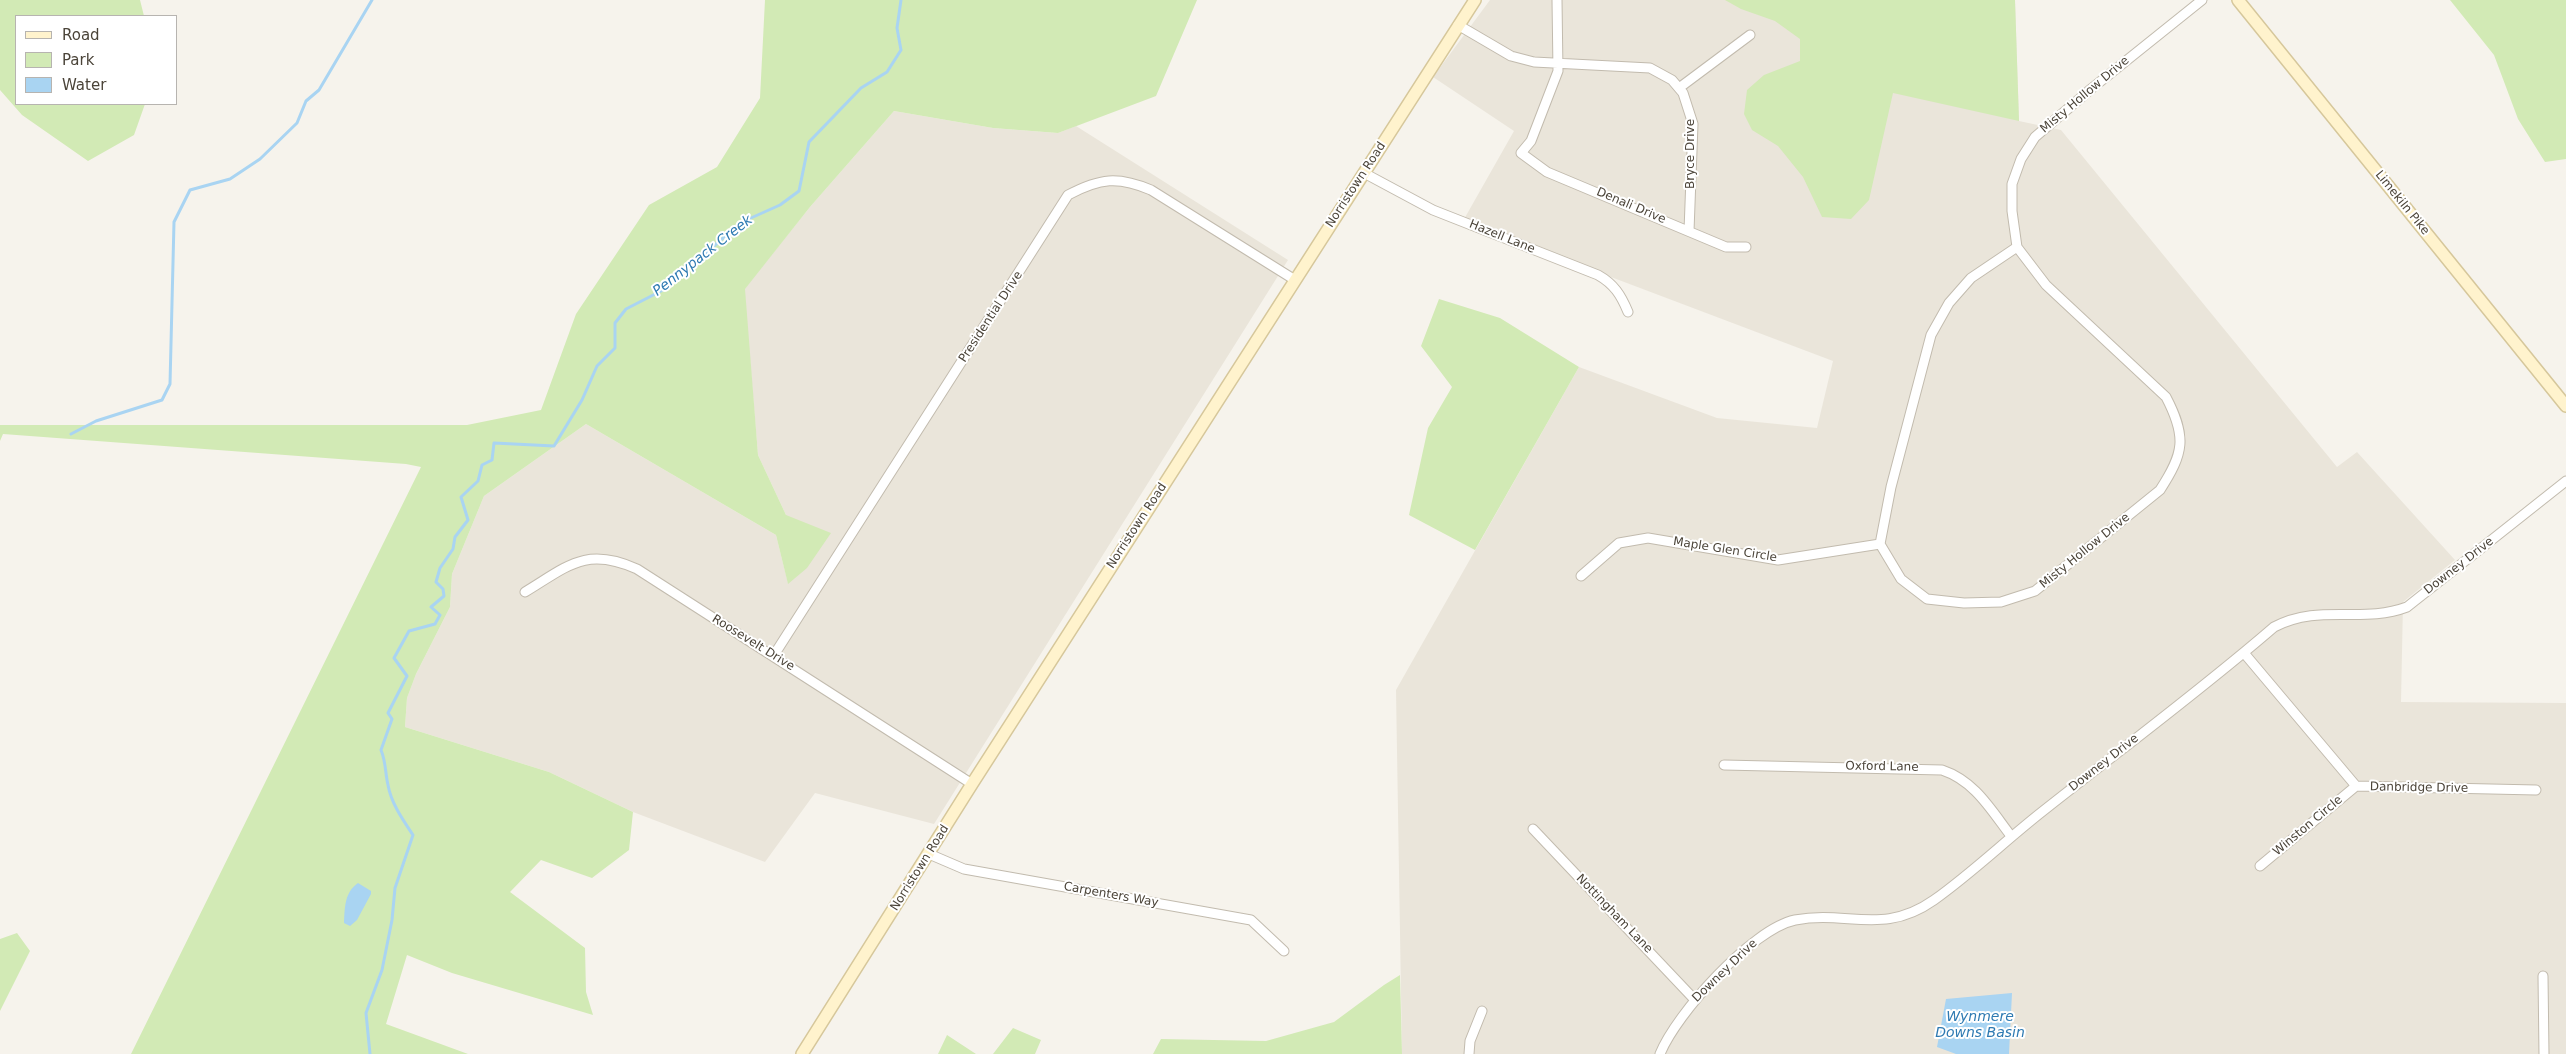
<!DOCTYPE html>
<html>
<head>
<meta charset="utf-8">
<style>
  body { margin:0 }
  #map { position:relative; width:2566px; height:1054px; overflow:hidden; background:#f6f3ec; font-family:"DejaVu Sans",sans-serif }
  canvas { display:block }
  .legend { position:absolute; left:15px; top:15px; width:162px; height:90px; box-sizing:border-box; background:#fff; border:1px solid #b7b4b0; margin:0; padding:6px 9px; list-style:none; font-size:15px; color:#4b4439 }
  .legend li { display:flex; align-items:center; gap:10px; height:25px }
  .legend b { width:25px; border:1px solid #b7b4b0 }
</style>
</head>
<body>
<div id="map">
<canvas width="2566" height="1054"></canvas>
<ul class="legend">
<li><b style="height:6px;background:#fff3cd"></b>Road</li>
<li><b style="height:14px;background:#d2eab5"></b>Park</li>
<li><b style="height:14px;background:#a9d4f2"></b>Water</li>
</ul>
</div>
<script>
const c = document.querySelector('canvas').getContext('2d');
c.lineJoin = 'round';
function fill(path, color) { c.fillStyle = color; c.fill(path, 'evenodd'); }
function stroke(path, color, width, dash) { c.strokeStyle = color; c.lineWidth = width; c.lineCap = dash ? 'butt' : 'round'; c.setLineDash(dash || []); c.stroke(path); }
function drawText(font, color, halo, rows, align = 'center') {
  c.font = font + ' "DejaVu Sans",sans-serif'; c.lineWidth = 4; c.setLineDash([]); c.textBaseline = 'middle'; c.strokeStyle = halo; c.fillStyle = color; for (const [text, x, y, turn = 0] of rows) {
    c.save(); c.translate(x, y); c.rotate((+turn || 0) * Math.PI / 180); c.textAlign = isNaN(turn) ? turn : align; if (halo) c.strokeText(text, 0, 0); c.fillText(text, 0, 0); c.restore();
  }
}
const residential = new Path2D(`
  M1490 0H2015L2019 121 2061 130 2337 467 2357 452 2455 560 2403 602 2401 702 2566 703V1054H1402L1396 690 1579 367 1717 418 1817 428 1833 361 1463 221 1514 131 1433 77Z
  M894 111 993 128 1058 133 1076 126 1288 260 934 824 815 793 765 862 633 812 549 772 405 727 407 698 416 674 450 607 452 574 484 496 586 424 776 535 788 583 786 515 758 455 744 289 810 207Z`);
const green = new Path2D(`
  M0 0H140L144 16H16V104H145L134 135 88 161 22 115 0 90Z
  M765 0H1197L1156 96 1058 133 993 128 894 111 810 207 745 289 758 455 786 515 831 533 807 568 788 584 776 535 586 424 484 496 452 574 450 607 416 674 407 698 405 727 549 772 633 812 629 850 592 878 541 860 510 892 585 948 586 992 593 1015 452 973 407 955 386 1024 468 1054H131L421 467 406 464 3 434 0 441V425H467L541 410 576 314 649 205 717 167 760 98Z
  M1725 0H2015L2019 121 1893 93 1869 200 1851 219 1822 217 1803 177 1778 146 1752 130 1744 114 1747 90 1764 75 1800 61V39L1775 21 1741 9Z
  M2450 0H2566V159L2545 162 2518 119 2494 55Z
  M1439 299 1500 318 1579 367 1475 550 1409 515 1428 428 1452 387 1421 346Z
  M17 933 30 951 0 1011V939Z
  M1400 975 1402 1054H1153L1161 1039 1266 1041 1334 1022 1384 985Z
  M1013 1028 1041 1040 1035 1054H993Z
  M947 1035 976 1054H938Z`);
const water = new Path2D(`
  M358 883 371 891V894L357 920 350 926 344 923C345 908 344 893 358 883Z
  M2012 993 2009 1054H1956L1937 1047 1946 999Z`);
const stream = new Path2D(`
  M71 434 96 421 162 400 170 384 174 222 190 190 230 179 260 159 297 123 306 101 319 90 372 0
  M370 1054 366 1013 382 970 392 920 395 888 413 835C403 820 391 803 388 785 385 772 386 762 381 750L392 719 388 713 407 676 394 658 409 631 435 624 440 615 431 607 444 596 443 589 436 582 440 568 453 549 455 537 468 520 461 497 478 481 482 465 492 460 494 443 554 446 582 400 597 366 615 348V323L626 309 661 291 742 222 780 205 799 191 809 142 861 88 887 72 901 50 897 28 901 0`);
const minor = new Path2D(`
  M1557 0 1558 71 1531 141 1521 153 1547 172 1726 247H1746
  M1458 25 1511 56 1534 62 1650 68 1672 80 1683 93 1693 124 1689 231
  M1679 88 1750 35
  M1364 173 1433 210 1598 275C1614 284 1621 295 1628 312
  M2017 247 1971 278 1949 303 1931 335 1891 487 1880 544 1901 579 1927 599 1964 603 2001 602 2035 591 2160 490C2184 453 2187 437 2166 397L2046 285 2017 247 2012 211V184L2021 159 2035 137 2091 89 2202 0
  M1581 576 1619 543 1648 538 1778 560 1880 544
  M525 592C568 566 586 546 637 569L972 784
  M2244 653 2356 786 2536 790
  M774 655 1068 195C1100 178 1118 176 1151 190L1295 280
  M1724 765 1942 770C1975 781 1991 810 2011 836
  M1533 829 1694 999
  M929 854 964 869 1251 920 1284 951
  M2260 866 2356 786
  M2543 976 2544 1054
  M1469 1054 1470 1041 1482 1011
  M1660 1054C1676 1014 1752 929 1795 920 1848 910 1883 936 1934 900 1972 873 2006 840 2043 811 2120 750 2200 691 2274 627 2320 603 2362 624 2407 607L2566 481`);
const secondary = new Path2D(`
  M2238 0 2566 406
  M802 1054 972 784 1475 0`);
const streetNames = [
  ["Misty Hollow Drive",2085,95,-40],
  ["Bryce Drive",1691,154,-90],
  ["Norristown Road",1356,185,-57],
  ["Limekiln Pike",2402,203,51],
  ["Denali Drive",1631,206,23],
  ["Hazell Lane",1502,237,22],
  ["Presidential Drive",991,317,-57],
  ["Norristown Road",1137,526,-57],
  ["Maple Glen Circle",1725,550,9],
  ["Misty Hollow Drive",2085,551,-39],
  ["Downey Drive",2459,566,-38],
  ["Roosevelt Drive",753,643,32],
  ["Downey Drive",2104,763,-38],
  ["Oxford Lane",1882,767,1],
  ["Danbridge Drive",2419,788,1],
  ["Winston Circle",2308,826,-40],
  ["Norristown Road",920,868,-58],
  ["Carpenters Way",1111,895,10],
  ["Nottingham Lane",1614,914,46],
  ["Downey Drive",1725,971,-44]
];
const waterNames = [
  ["Pennypack Creek",703,256,-38],
  ["Wynmere",1980,1017],
  ["Downs Basin",1980,1033]
];
fill(residential, '#eae5da');
fill(green, '#d2eab5');
fill(water, '#a9d4f2');
stroke(stream, '#a9d4f2', 3);
stroke(minor, '#c2bbae', 11);
stroke(secondary, '#d6c79b', 14);
stroke(minor, '#fff', 9);
stroke(secondary, '#fff3cd', 11);
drawText('12px', '#4b4439', '#fff', streetNames);
drawText('italic 14px', '#2e7ab2', '#fff', waterNames);
</script>
</body>
</html>
